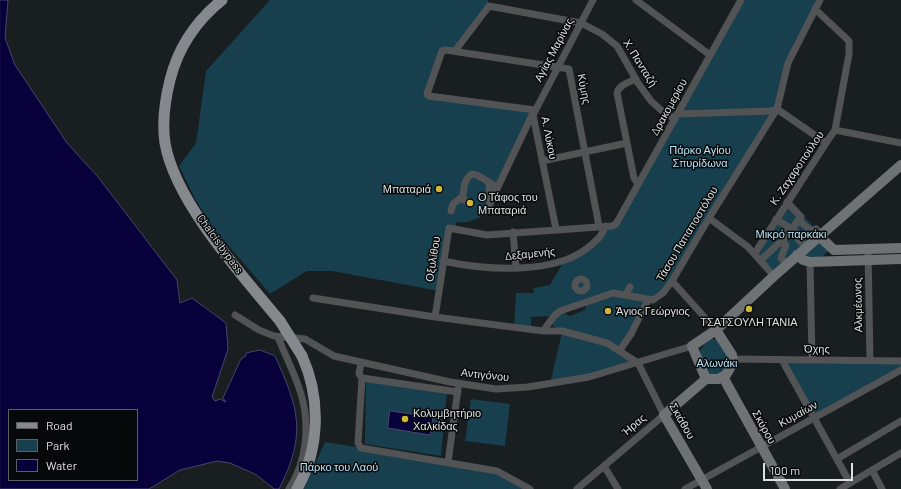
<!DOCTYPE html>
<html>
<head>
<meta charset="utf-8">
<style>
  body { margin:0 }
  #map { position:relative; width:901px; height:489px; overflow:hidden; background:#191e20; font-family:Barlow,sans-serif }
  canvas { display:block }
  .legend { position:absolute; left:8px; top:409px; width:130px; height:72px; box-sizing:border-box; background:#060809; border:1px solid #5c5f60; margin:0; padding:5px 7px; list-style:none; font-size:12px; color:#dde1e2 }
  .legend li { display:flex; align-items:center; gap:8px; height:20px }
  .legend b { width:20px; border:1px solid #5c5f60 }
  .scale { position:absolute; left:763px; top:463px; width:90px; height:18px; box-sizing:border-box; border:2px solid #dde1e2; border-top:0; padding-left:5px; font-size:12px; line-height:14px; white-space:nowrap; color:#dde1e2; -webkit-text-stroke:3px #060809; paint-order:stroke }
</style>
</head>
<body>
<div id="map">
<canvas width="901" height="489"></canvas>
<ul class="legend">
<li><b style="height:5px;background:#85898d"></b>Road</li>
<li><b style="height:11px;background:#173f4d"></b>Park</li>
<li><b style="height:11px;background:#08003b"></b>Water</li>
</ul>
<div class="scale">100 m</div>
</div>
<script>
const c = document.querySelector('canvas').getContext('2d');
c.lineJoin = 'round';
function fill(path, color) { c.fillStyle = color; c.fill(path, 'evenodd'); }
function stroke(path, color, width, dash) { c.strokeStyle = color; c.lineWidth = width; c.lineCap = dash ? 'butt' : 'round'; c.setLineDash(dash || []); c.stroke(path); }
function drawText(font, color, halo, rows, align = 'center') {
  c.font = font + ' Barlow,sans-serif'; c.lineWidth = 3; c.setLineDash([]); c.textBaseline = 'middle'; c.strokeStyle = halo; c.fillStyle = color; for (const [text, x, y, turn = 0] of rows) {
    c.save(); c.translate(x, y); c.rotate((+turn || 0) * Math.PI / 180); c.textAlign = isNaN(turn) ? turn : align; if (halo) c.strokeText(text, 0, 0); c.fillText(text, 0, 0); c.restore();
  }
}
const green = new Path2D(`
  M270 0H488L489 6 455 51 446 50 427 94 535 110 484 214C477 220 466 224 456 222L455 229 449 228 439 291 332 271H307L270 294 215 230 195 199 179 166 196 143 206 71Z
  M741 0H820L788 63 777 109 675 278 651 300 620 350 638 363 550 384 562 332 553 326 551 321 554 316 531 317V329L514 327 516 293H534L533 288 550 285 564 261 612 226ZM587 302 585 310 570 316 560 311Z
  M788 200 821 234 831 248 817 262 797 255 774 276 755 253Z
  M713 339H717L731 360 719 378 706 373 700 350 708 340Z
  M782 360 901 361V370L814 418Z
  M366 378 447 393 441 456 365 444Z
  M471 399 510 404 505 446 465 441Z
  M325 442 481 467 527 489H304Z`);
const water = new Path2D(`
  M0 0H8L5 38 15 65 67 143 98 177 177 280 180 303 192 298 226 323 228 349 212 397 215 401 220 399 226 402 223 398 241 359 246 356V353L260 350 275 356C299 409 307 434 279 489H274L257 475 230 463 217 461 180 470 149 489H0ZM9 410H137V480H9Z
  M390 411 433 417 430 435 388 428Z`);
const street = new Path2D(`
  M636 0 710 55
  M455 51 489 6 581 23 602 34 617 46 638 83 651 101 661 110 675 119
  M636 79C629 82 619 85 617 93L634 178 638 184
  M535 110 429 96 427 94 442 51 446 50 569 69 599 226
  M677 114 771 111 777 109 826 143
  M835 130 901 143
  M542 161 627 143
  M489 184 490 204
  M468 202 462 199C465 189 462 181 472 174 482 175 488 184 498 187
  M451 211 453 204 463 196
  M486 212 532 115
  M709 218 748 247 774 276
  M776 219 802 236 798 239 806 247
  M798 220 813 232 816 229 821 234
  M556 229 533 115 593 0
  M513 232 516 267
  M783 242 785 233 790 231 801 217 787 202
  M868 249 870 361
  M755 253 826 143 835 130 849 54V41L815 9
  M761 260 778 244 783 242 786 245 781 258 787 264
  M443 261C485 270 557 276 591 245 598 239 603 235 605 226
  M810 262 812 360
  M575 285a6 6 0 1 1 12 0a6 6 0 1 1-12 0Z
  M672 281 716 330
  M626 294 630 287
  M313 298 435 317 543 331H562L607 343 638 363 664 415 577 489
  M235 315 259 330 274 336 305 339 334 356 450 382 496 389 528 387 589 377 692 346
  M435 317 449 228 487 235 612 226 616 224 741 0
  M543 331 554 316 560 311 613 293 653 300 663 293 672 281 709 218 777 109 788 63 820 0
  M278 337C285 355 295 374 301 394 310 424 307 462 289 489
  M620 350 631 334 648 300
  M733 359 901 361
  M782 360 850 483
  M361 363 359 374 362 378 358 443 361 448 497 471 530 489
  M362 378 458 392
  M837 459 901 421
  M448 462 458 389
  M604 466 618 489
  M872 470 882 489
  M685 489 901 370
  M840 489 901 453`);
const secondary = new Path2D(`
  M819 236 834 250 901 248
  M797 255 803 260 810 262 901 259
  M716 330 732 355 733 363 726 375 718 379H706L692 346 716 330 774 276 901 165
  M723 377 785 489
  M706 379 664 415 707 489`);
const primary = new Path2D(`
  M222 0C196 21 178 48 170 80 165 100 162 123 165 143 175 202 242 275 280 321
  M297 489C320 449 321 398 302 356`);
const primaryBridge = new Path2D(`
  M280 321 302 356`);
const markers = [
  [439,189,4,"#cfb837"],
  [470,203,4,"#cfb837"],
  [749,309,4,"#cfb837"],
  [608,311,4,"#cfb837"],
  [405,419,4,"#cfb837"]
];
const streetNames = [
  ["Αγίας Μαρίνας",554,50,-62],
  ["Χ. Πανταζή",640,63,58],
  ["Κύμης",584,89,79],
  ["Δρακομερίου",669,107,-61],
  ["Α. Λύκου",549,138,79],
  ["Κ. Ζαχαροπούλου",797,168,-56],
  ["Τάσου Παπαποστόλου",687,234,-59],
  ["Chalcis bypass",220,244,54],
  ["Δεξαμενής",530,254,-6],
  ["Οξυλίθου",433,259,-81],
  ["Αλκμέωνος",858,305,-91],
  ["Όχης",817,349,1],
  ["Αντιγόνου",485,375,6],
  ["Κυμαίων",798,414,-29],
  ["Σκιάθου",682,421,60],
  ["Ήρας",634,425,-40],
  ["Σκύρου",764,427,61]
];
const parkNames = [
  ["Πάρκο Αγίου",700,150],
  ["Σπυρίδωνα",700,163],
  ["Μικρό παρκάκι",791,234],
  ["Αλωνάκι",717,363],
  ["Πάρκο του Λαού",339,467]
];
const poiNames = [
  ["Μπαταριά",431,189,"right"],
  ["Ο Τάφος του",478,197],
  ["Μπαταριά",478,210],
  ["Άγιος Γεώργιος",616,311],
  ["ΤΣΑΤΣΟΥΛΗ ΤΑΝΙΑ",749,322,"center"],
  ["Κολυμβητήριο",413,413],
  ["Χαλκίδας",413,426]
];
fill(green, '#173f4d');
fill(water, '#08003b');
stroke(water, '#48446d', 1);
stroke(street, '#515355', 7);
stroke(secondary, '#6f7275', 10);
stroke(primary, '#85898d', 11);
stroke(primaryBridge, '#85898d', 11);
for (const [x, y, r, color] of markers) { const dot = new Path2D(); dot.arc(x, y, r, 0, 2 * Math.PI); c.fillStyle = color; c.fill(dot); stroke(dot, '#060809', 1.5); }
drawText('11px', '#dde1e2', '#060809', streetNames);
drawText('11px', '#b7e5f8', '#060809', parkNames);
drawText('11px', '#dde1e2', '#060809', poiNames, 'left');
</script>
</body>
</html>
